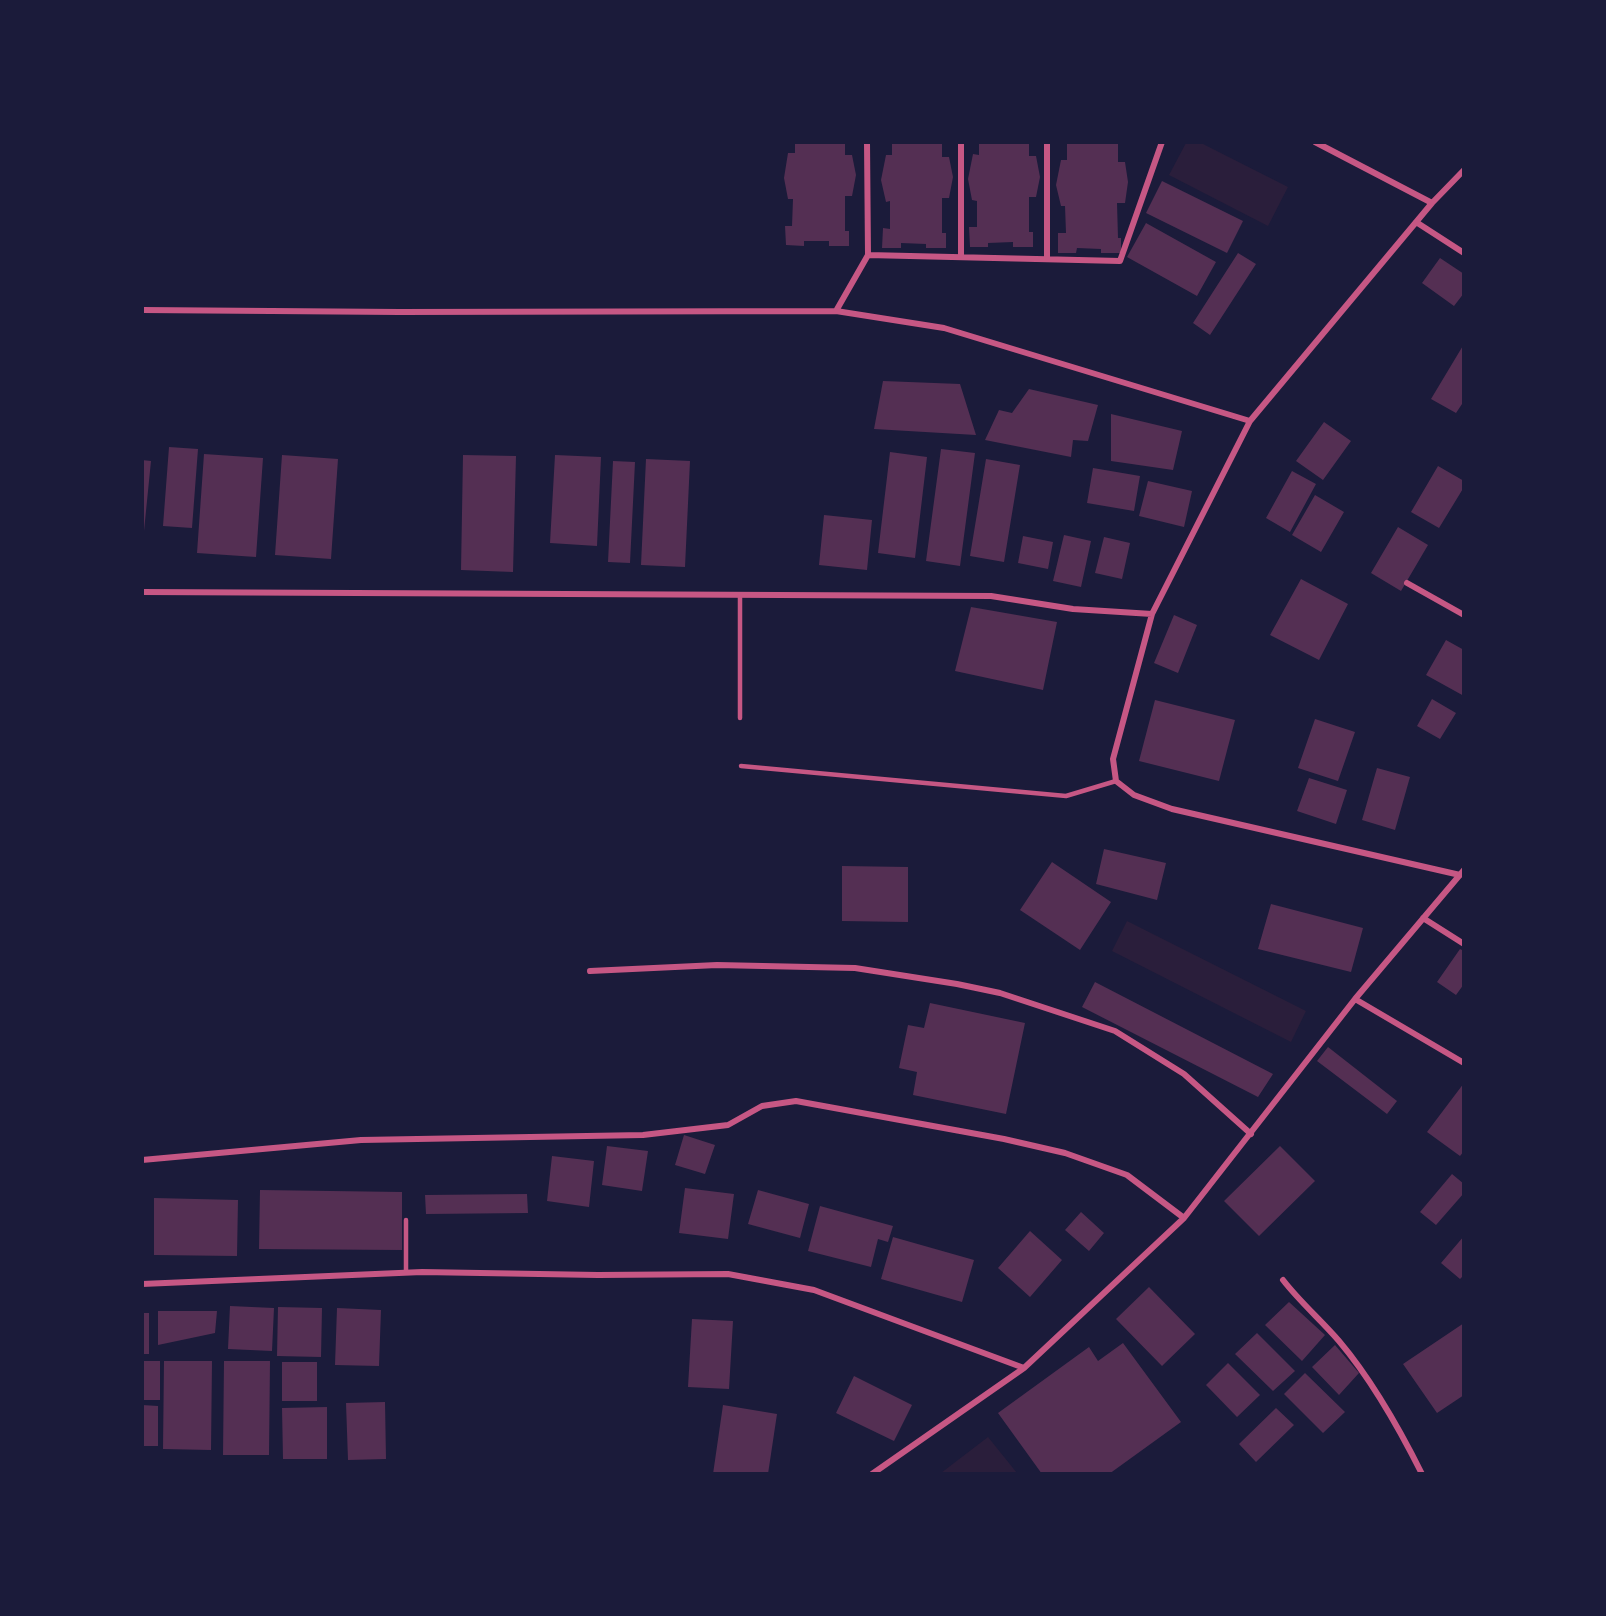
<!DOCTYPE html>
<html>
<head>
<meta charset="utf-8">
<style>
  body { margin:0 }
  #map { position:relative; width:1606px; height:1616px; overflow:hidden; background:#1b1b3a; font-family:"Open Sans",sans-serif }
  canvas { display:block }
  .frame { position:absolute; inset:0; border:144px solid #1b1b3a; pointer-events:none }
</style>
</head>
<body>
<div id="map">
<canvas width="1606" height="1616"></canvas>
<div class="frame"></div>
</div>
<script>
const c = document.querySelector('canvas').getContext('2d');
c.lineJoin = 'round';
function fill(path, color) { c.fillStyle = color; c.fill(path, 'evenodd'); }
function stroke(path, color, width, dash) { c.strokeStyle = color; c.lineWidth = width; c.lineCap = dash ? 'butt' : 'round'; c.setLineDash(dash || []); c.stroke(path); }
const green = new Path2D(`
  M1186 143H1201L1288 187 1268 226 1169 175Z
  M1127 921 1306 1011 1291 1042 1112 951Z
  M988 1437 1017 1473H941Z`);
const building = new Path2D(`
  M795 142H845V155H852L856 175 852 196H845V231H849V246H829V241H804V246L786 245 785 226H792L793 199H788L784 178 788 153H795Z
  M892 142H942V157H949L953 177 949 198H942V233H946V248H926V244L901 243V248H882L883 228 890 229V201L886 202 881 180 886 155H892Z
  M979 142H1029V156H1036L1040 177 1036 197H1029V232H1033V247H1013V242L988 243V247H970L969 227H977V201L972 200 968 179 973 154 979 155Z
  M1067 142H1118V162H1125L1128 182 1125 203H1117L1118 238H1121V253H1101V249L1077 248 1076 253H1058V233H1066L1065 206H1061L1056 185 1061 160H1067Z
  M1162 181 1243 221 1227 253 1146 213Z
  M1146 223 1216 262 1197 296 1127 257Z
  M1238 253 1256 264 1210 335 1193 323Z
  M1440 258 1464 274V293L1454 306 1422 283Z
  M1464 344V401L1456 413 1431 399Z
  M883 381 960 384 976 435 874 429Z
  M1029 389 1098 405 1088 441 1073 440 1071 457 985 440 999 410 1012 413Z
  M1111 414 1182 431 1173 470 1111 461Z
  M1324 422 1351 441 1323 480 1296 461Z
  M169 447 198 449 192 528 163 526Z
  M941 449 975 453 960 566 926 561Z
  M890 452 927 457 915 558 878 553Z
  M204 454 263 458 256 557 197 553Z
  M282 455 338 459 331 559 275 555Z
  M463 455 516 456 513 572 461 570Z
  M555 455 601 457 597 546 550 543Z
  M646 459 690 461 685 567 641 565Z
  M986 459 1020 465 1004 562 970 556Z
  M142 460 151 461 144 531H142Z
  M613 461 635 462 630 563 608 562Z
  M1438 466 1464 481V487L1439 528 1411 512Z
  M1093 468 1140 476 1134 511 1087 503Z
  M1292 471 1316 484 1290 532 1266 518Z
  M1148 481 1192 491 1184 527 1139 516Z
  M1315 495 1344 512 1321 552 1292 535Z
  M824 515 872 520 867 570 819 565Z
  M1398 527 1428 545 1401 591 1371 573Z
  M1064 535 1091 541 1081 587 1053 581Z
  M1023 536 1053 542 1048 569 1018 563Z
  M1104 537 1130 543 1122 579 1095 573Z
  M1301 579 1348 604 1319 660 1270 635Z
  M971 607 1057 622 1043 690 955 671Z
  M1174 615 1197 625 1178 673 1154 663Z
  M1446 640 1464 650V696L1426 675Z
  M1432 699 1456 713 1440 739 1417 726Z
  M1155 700 1235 720 1219 781 1139 761Z
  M1315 719 1355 732 1338 781 1298 768Z
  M1377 768 1410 777 1395 830 1362 820Z
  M1309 778 1347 790 1336 824 1297 811Z
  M1104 849 1166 863 1157 900 1096 884Z
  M1052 862 1111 902 1080 950 1020 910Z
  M842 866 908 867V922L842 921Z
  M1271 904 1363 928 1351 972 1258 949Z
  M1460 949 1464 951V984L1456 995 1437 982Z
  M1095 982 1273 1074 1258 1097 1082 1007Z
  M930 1003 1025 1023 1006 1114 913 1095 917 1072 899 1068 908 1025 924 1028Z
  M1328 1047 1397 1101 1387 1114 1317 1061Z
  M1464 1083V1151L1460 1156 1427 1132Z
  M684 1135 715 1145 705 1174 675 1165Z
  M607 1146 648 1151 642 1191 602 1185Z
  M1280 1146 1315 1181 1259 1236 1224 1201Z
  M552 1156 594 1161 589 1207 547 1201Z
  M1452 1174 1464 1184V1193L1436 1225 1420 1212Z
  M685 1188 734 1194 728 1239 679 1233Z
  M260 1190 402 1192V1250L259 1249Z
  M758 1190 809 1204 800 1238 748 1224Z
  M527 1194 528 1213 426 1214 425 1195Z
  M154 1198 238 1200 237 1256 154 1255Z
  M820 1206 893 1226 888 1242 878 1239 871 1267 808 1251Z
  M1081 1212 1104 1233 1089 1251 1065 1230Z
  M1030 1231 1062 1260 1030 1297 998 1268Z
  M1464 1236V1275L1460 1279 1441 1263Z
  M893 1237 974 1260 962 1302 881 1279Z
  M1149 1287 1195 1334 1162 1366 1116 1319Z
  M1289 1302 1325 1335 1302 1361 1265 1325Z
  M230 1306 274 1308 272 1351 228 1349Z
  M278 1307 322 1308 321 1357 277 1356Z
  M337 1308 381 1310 379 1366 335 1365Z
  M158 1311H217L215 1333 158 1345Z
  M142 1313H149V1354H142Z
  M692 1319 733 1321 729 1389 688 1387Z
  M1464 1323V1395L1437 1413 1403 1364Z
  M1257 1333 1295 1371 1273 1391 1235 1354Z
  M1123 1343 1181 1422 1109 1474H1042L998 1413 1089 1347 1098 1361Z
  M1335 1345 1359 1373 1339 1395 1312 1367Z
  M142 1361H160V1400H142Z
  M164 1361H212L211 1450 163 1449Z
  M224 1361H270L269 1455H223Z
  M282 1362H317V1401H282Z
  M1228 1363 1260 1395 1237 1417 1206 1385Z
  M1305 1373 1345 1412 1323 1433 1284 1394Z
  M854 1376 912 1405 894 1441 836 1413Z
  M385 1402 386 1459 348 1460 346 1403Z
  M142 1405 158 1406V1446H142Z
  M723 1405 777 1414 768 1474H713Z
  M327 1407V1459H283L282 1408Z
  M1276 1408 1294 1425 1256 1462 1239 1444Z`);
const service = new Path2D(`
  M740 718V595
  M741 766 1066 796 1116 781
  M406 1272V1220`);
const minor = new Path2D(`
  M867 142 868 255
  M961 142V257
  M1315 142 1432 203
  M1416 222 1464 253
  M1047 259V142
  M142 310 400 312 836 311 944 328 1250 421
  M836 311 868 255 1120 261 1162 142
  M1407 583 1464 615
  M142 592 991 596 1073 609 1152 614
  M1460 875 1172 809 1134 795 1116 781 1113 759 1152 614 1250 421 1432 203 1464 170
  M1423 918 1464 944
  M590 971 717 965 855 968 957 984 1000 993 1115 1031 1184 1074 1251 1134
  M1355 999 1464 1063
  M142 1160 361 1140 643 1135 728 1125 762 1106 796 1101 1004 1139 1065 1153 1127 1175 1184 1218
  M1283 1280C1300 1302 1321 1320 1339 1341 1372 1380 1399 1428 1422 1474
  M142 1284 422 1272 598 1275 728 1274 814 1290 1024 1368
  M872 1474 1024 1368 1184 1218 1355 999 1464 870`);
fill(green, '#2a1e3b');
fill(building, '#542f53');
stroke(service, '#c65784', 4.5);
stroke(minor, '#c65784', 6);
</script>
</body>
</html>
